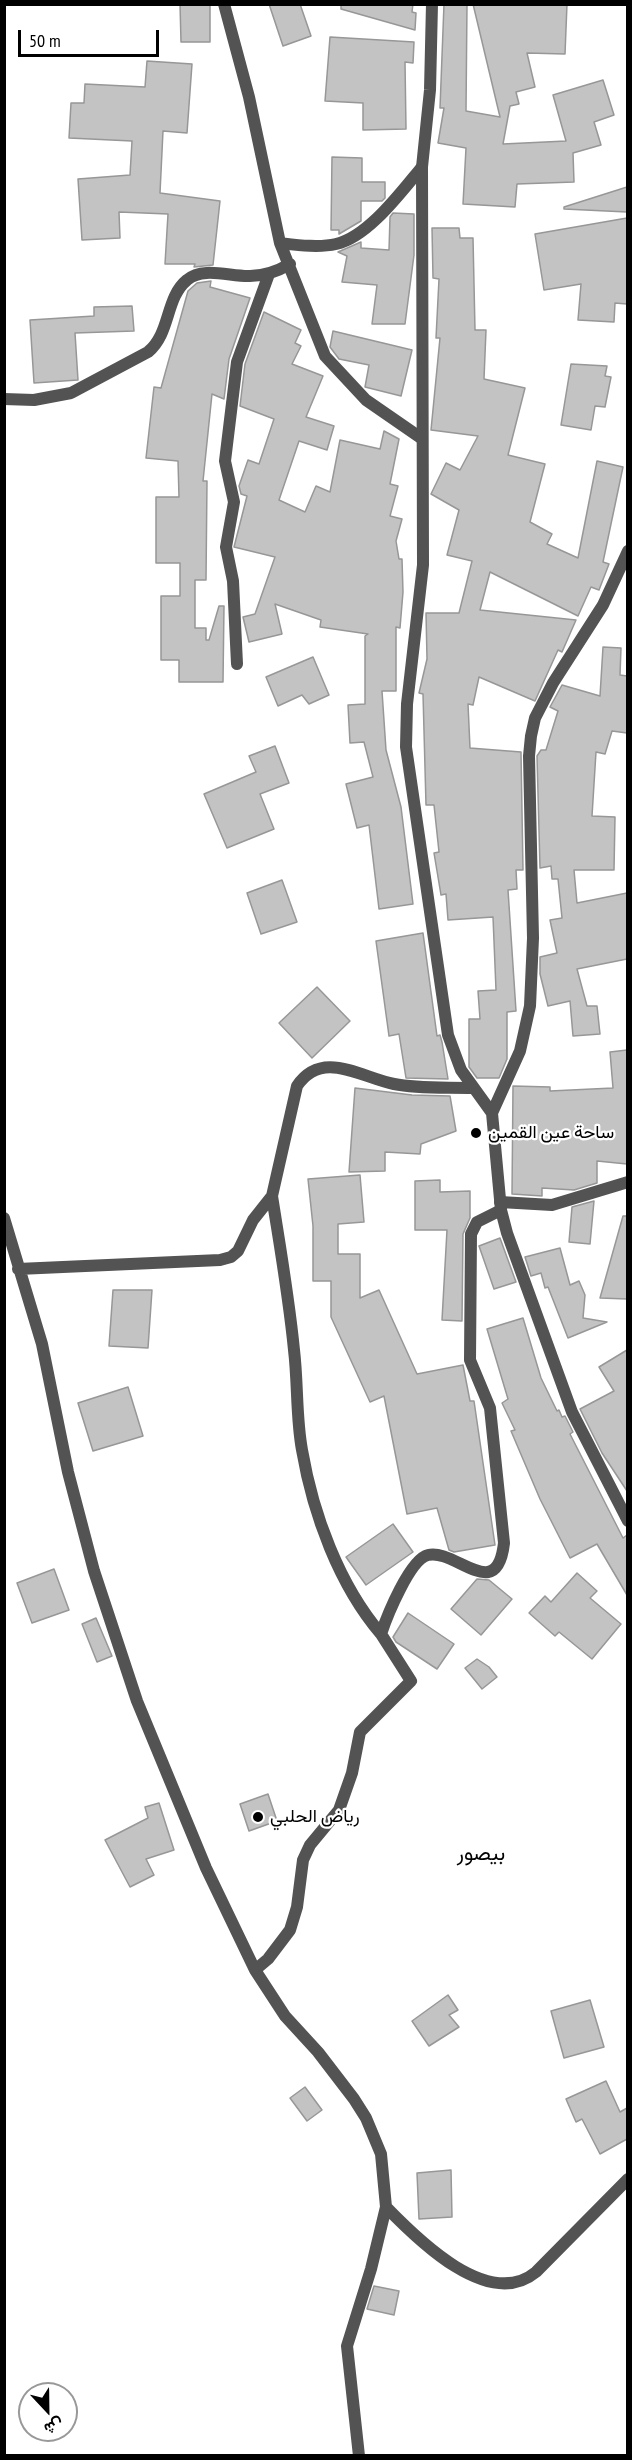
<!DOCTYPE html>
<html>
<head>
<meta charset="utf-8">
<style>
  body { margin:0 }
  #map { position:relative; width:632px; height:2460px; overflow:hidden; background:#fff; font-family:"PT Sans Narrow",Vazirmatn,sans-serif }
  canvas { display:block }
  .frame { position:absolute; inset:0; border:6px solid #000; pointer-events:none }
  .north { position:absolute; left:18px; top:2382px; width:60px; height:60px; box-sizing:border-box; background:#fff; border:2px solid #999; border-radius:50%; rotate:158deg; font-size:16px; font-weight:700; line-height:24px; text-align:center; color:#000 }
  .north::after { content:''; display:block; margin:auto; width:21px; height:27px; background:#000; clip-path:polygon(50% 0,100% 100%,50% 72%,0 100%) }
  .scale { position:absolute; left:18px; top:30px; width:141px; height:27px; box-sizing:border-box; border:3px solid #000; border-top:0; padding-left:8px; font-size:18px; line-height:21px; white-space:nowrap; color:#000; -webkit-text-stroke:4px #fff; paint-order:stroke }
</style>
</head>
<body>
<div id="map">
<canvas width="632" height="2460"></canvas>
<div class="frame"></div>
<div class="north">ش</div>
<div class="scale">50 m</div>
</div>
<script>
const c = document.querySelector('canvas').getContext('2d');
c.lineJoin = 'round';
function fill(path, color) { c.fillStyle = color; c.fill(path, 'evenodd'); }
function stroke(path, color, width, dash) { c.strokeStyle = color; c.lineWidth = width; c.lineCap = dash ? 'butt' : 'round'; c.setLineDash(dash || []); c.stroke(path); }
function drawText(font, color, halo, rows, align = 'center') {
  c.font = font + ' "PT Sans Narrow",Vazirmatn,sans-serif'; c.lineWidth = 4.5; c.setLineDash([]); c.textBaseline = 'middle'; c.strokeStyle = halo; c.fillStyle = color; for (const [text, x, y, turn = 0] of rows) {
    c.save(); c.translate(x, y); c.rotate((+turn || 0) * Math.PI / 180); c.textAlign = isNaN(turn) ? turn : align; if (halo) c.strokeText(text, 0, 0); c.fillText(text, 0, 0); c.restore();
  }
}
const building = new Path2D(`
  M180 4H210V42H181Z
  M269 4H300L311 36 283 46Z
  M341 4H413L412 12 416 13 415 30 341 9Z
  M444 4H467L466 111 500 117 473 4H567L565 54 527 53 535 87 516 92 519 104 510 106 503 144 566 141 553 95 603 80 614 115 594 122 601 145 573 153 574 182 517 184 515 207 463 204 466 148 438 143 444 108H440Z
  M330 37 414 42 413 63 405 62 406 129 363 130V103L325 101Z
  M147 61 192 64 187 133 163 131 160 193 220 201 213 265 194 267 195 264H165L168 214 119 212 120 238 82 240 78 179 130 175 132 141 69 138 71 103H84L85 84 145 87Z
  M332 157 362 158V182H385V198L382 201H361V221L339 234V230H331Z
  M627 187V212L564 209V207Z
  M393 213 414 214V255L405 324H372L377 285 342 282 347 256 338 252 361 242V248L389 250 390 217Z
  M627 218V304L615 303 614 322 578 320 581 284 544 290 535 234Z
  M432 228H459L460 238H473L475 330H486L484 379 525 388 508 455 545 464 530 522 552 534 547 544 578 558 597 461 623 467 603 562 609 564 599 590 591 587 578 616 490 572 480 610 576 620 562 652 558 650 535 701 479 677 473 705 468 704 470 748 521 752 523 870H516L517 889 508 890 516 1011 507 1012V1059L499 1078H477L469 1067V1019H480L478 991 496 990 493 917 448 920 446 894 441 895 434 853 439 852 434 805H426L423 694 419 693 427 659 426 613H459L472 561 447 555 459 510 431 494 446 463 460 470 478 436 431 430 440 338H436L439 279 433 278Z
  M211 281 210 287 250 298 229 359 224 399 212 394 203 481H207L206 580H195V628H206V640H209L219 606H224L223 682H179V660H161V596H180V563H156V497H179L178 461 146 458 154 387 161 388 188 291 197 283Z
  M132 306 134 331 75 333 78 380 34 383 30 320 94 316V307Z
  M264 312 301 330 295 343 301 346 292 364 323 376 306 417 334 426 327 450 299 441 279 500 305 512 316 486 330 492 340 440 380 449 384 431 399 439 390 484 398 486 390 516 402 519 396 541 399 559H402L403 592 400 628 396 627V691H382L386 750 401 807 413 904 379 909 369 825 357 828 346 784 373 777 364 742 350 743 348 705 365 704V636L368 634 320 627 321 620 275 604 282 634 249 642 243 617 255 614 275 557 234 547 247 496 241 494 239 486 248 460 259 464 274 419 240 406 245 364Z
  M333 331 412 350 401 396 365 387 369 365 339 359 330 347Z
  M571 364 607 366 605 376 611 377 605 407 595 406 591 430 561 425Z
  M603 647 621 648 620 675 627 676V733L612 731 605 754 596 752 592 816 615 817 614 870H574L577 903 627 893V959L577 969 587 1006H597L600 1034 573 1036 570 1001 548 1006 540 974V957L557 953 550 920 562 918 558 879H552L551 866 540 868 537 756 541 750H546L558 711 550 707 562 685 600 696Z
  M313 657 329 695 309 704 302 695 278 706 266 677Z
  M275 746 289 783 260 794 274 829 227 848 204 794 256 772 249 756Z
  M282 880 297 922 261 934 247 893Z
  M423 933 437 1036 440 1035 442 1042 448 1079 406 1078 399 1034 389 1036 376 941Z
  M317 987 350 1021 312 1058 279 1023Z
  M627 1050V1164L597 1161V1183L574 1190 542 1188V1196L512 1194 513 1086 550 1087V1091L613 1088 610 1052Z
  M355 1088 412 1095 450 1096 456 1131 421 1144 420 1154 385 1152V1171L349 1172Z
  M360 1175 364 1222 338 1224V1254H360V1298L379 1290 417 1374 463 1365 470 1401H474L495 1545 454 1552 449 1550 437 1508 407 1514 384 1396 370 1402 331 1317V1281H313V1226L308 1179Z
  M440 1180V1192L470 1191V1218L463 1234 462 1321 442 1320 447 1230H415V1181Z
  M594 1201 590 1244 569 1242 572 1207Z
  M623 1216H627V1299L600 1298Z
  M500 1238 516 1282 494 1289 479 1246Z
  M560 1248 570 1285 579 1281 585 1295 583 1318 607 1322 568 1338 548 1287 545 1288 541 1273 531 1276 525 1257Z
  M113 1290H152L148 1348 109 1346Z
  M523 1318 541 1378 557 1411 559 1410 562 1417 565 1416 573 1432 570 1434 623 1538 627 1535V1595L597 1544 570 1558 540 1499 511 1431 515 1430 502 1403 508 1399 487 1329Z
  M627 1350V1491L602 1453 580 1409 614 1391 599 1367Z
  M128 1387 143 1436 93 1451 78 1403Z
  M393 1524 413 1552 366 1585 346 1557Z
  M54 1569 69 1610 32 1623 17 1583Z
  M577 1573 597 1591 590 1598 621 1624 592 1659 559 1632 555 1636 529 1613 545 1596 551 1602Z
  M477 1579 489 1580 512 1599 481 1635 451 1609Z
  M408 1613 454 1644 437 1669 396 1642 393 1637Z
  M96 1618 112 1656 97 1662 82 1624Z
  M477 1659 489 1667 497 1677 482 1689 465 1668Z
  M268 1794 277 1821 249 1831 240 1804Z
  M159 1803 174 1850 146 1859 154 1875 130 1887 105 1840 148 1818 145 1807Z
  M448 1995 458 2010 449 2015 459 2027 429 2046 412 2021Z
  M590 2000 604 2047 564 2058 551 2011Z
  M606 2081 620 2112 627 2108V2139L600 2154 582 2119 576 2122 566 2099Z
  M305 2087 322 2110 307 2121 290 2098Z
  M451 2170 452 2217 419 2219 417 2173Z
  M374 2286 399 2291 394 2315 367 2309Z`);
const minor = new Path2D(`
  M224 4 249 97 280 243 325 356 366 400 421 438
  M280 243C297 245 319 248 336 244 368 237 401 192 422 167
  M4 399 34 400 71 393 148 352C171 333 165 298 187 280 203 266 231 277 250 276 265 276 278 271 290 264
  M237 664 233 581 226 547 234 502 225 461 237 362 269 274
  M272 1196C280 1247 289 1298 294 1350 298 1383 296 1418 302 1450 313 1514 339 1585 381 1634
  M500 1202 552 1205 628 1182
  M4 1218 42 1344 68 1472 94 1571 137 1701 206 1868 255 1970 285 2016 318 2052 354 2099 366 2118 381 2154 386 2207 371 2269 347 2346 359 2456
  M18 1269 220 1260 231 1257 238 1251 253 1220 272 1196 297 1086C322 1049 360 1077 394 1084 418 1089 447 1087 473 1088
  M255 1970 268 1959 290 1930 297 1907 303 1860 310 1845 339 1810 352 1773 360 1732 411 1681 381 1634C387 1616 410 1559 428 1555 455 1548 497 1605 504 1543L490 1408 470 1360 471 1234 477 1222 501 1210
  M386 2207C418 2240 489 2311 536 2272L628 2179`);
const tertiary = new Path2D(`
  M432 4 430 90 422 167 423 565 407 704 406 747 448 1035 461 1070 492 1113
  M628 551 603 605 553 683 535 718 531 736 529 756 533 938 530 1006 520 1051 492 1113 501 1210 507 1233 572 1412 628 1521`);
const markers = [
  [476,1133,6,"#000"],
  [258,1817,6,"#000"]
];
const poiNames = [
  ["ساحة عين القمين",488,1133],
  ["رياض الحلبي",270,1817]
];
const quarterNames = [
  ["بيصور",481,1854]
];
fill(building, '#c3c3c3');
stroke(building, '#979797', 1.5);
stroke(minor, '#535353', 12);
stroke(tertiary, '#535353', 12);
for (const [x, y, r, color] of markers) { const dot = new Path2D(); dot.arc(x, y, r, 0, 2 * Math.PI); c.fillStyle = color; c.fill(dot); stroke(dot, '#fff', 2); }
drawText('18px', '#000', '#fff', poiNames, 'left');
drawText('21px', '#000', '#fff', quarterNames);
</script>
</body>
</html>
